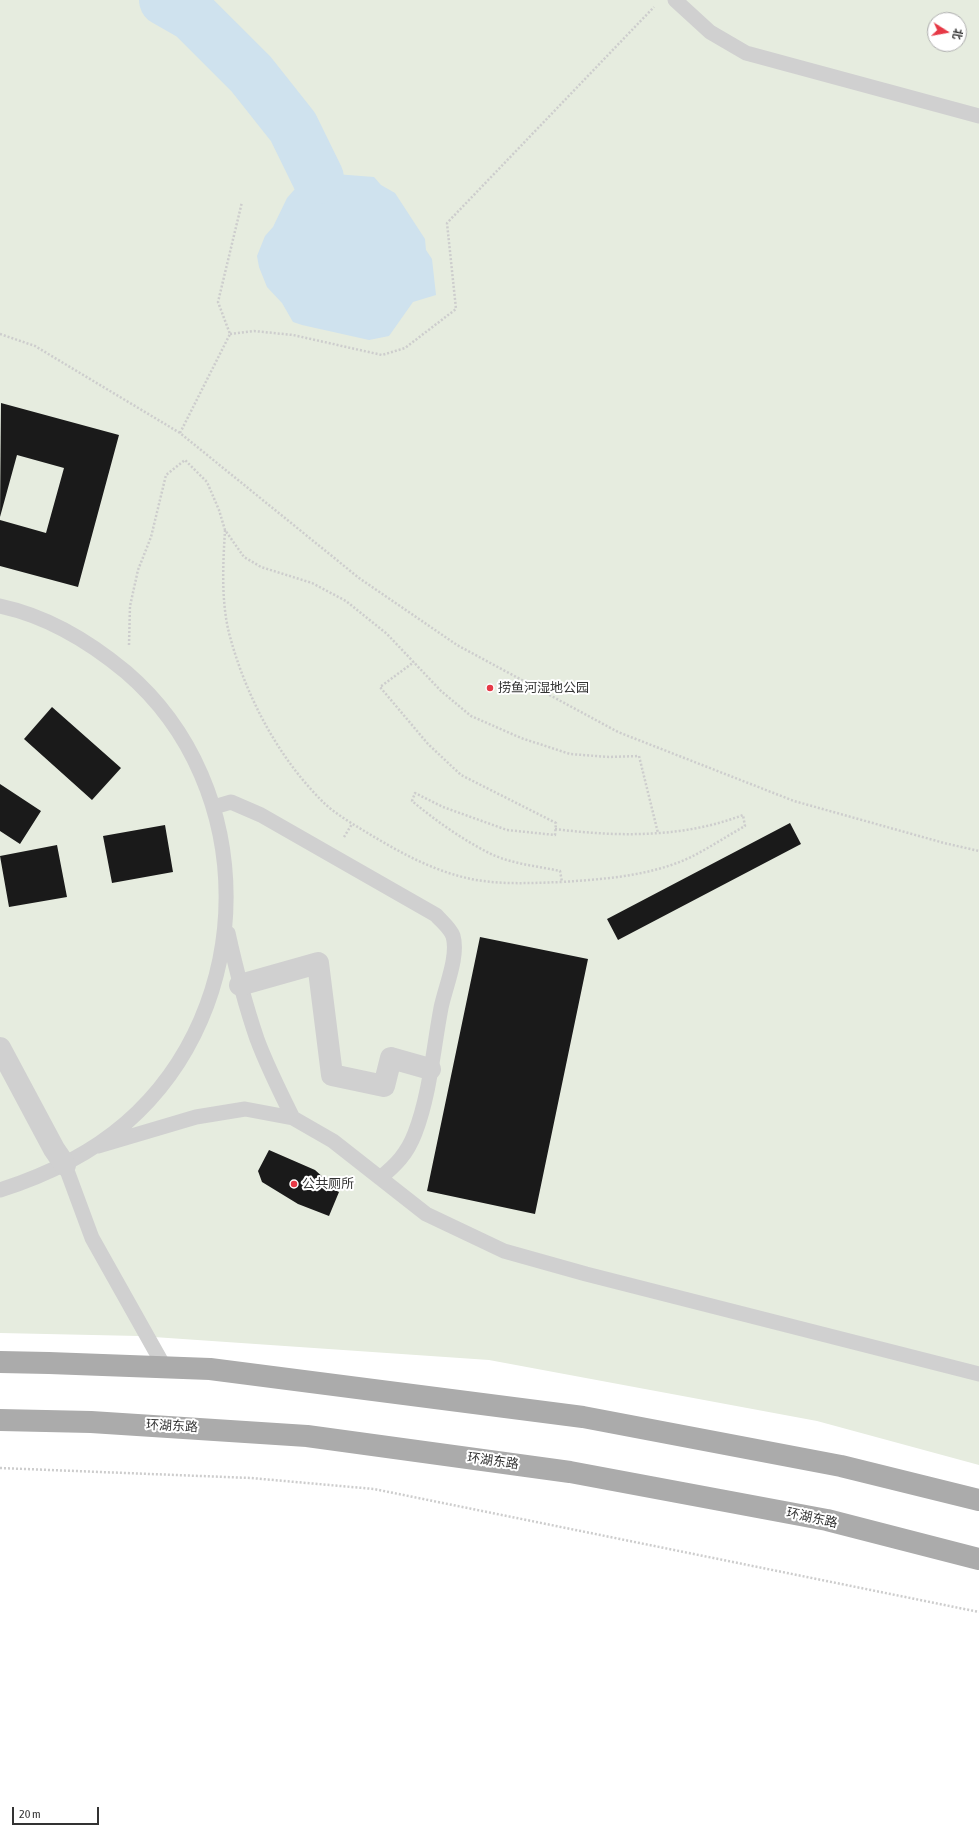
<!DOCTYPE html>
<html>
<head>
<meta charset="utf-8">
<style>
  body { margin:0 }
  #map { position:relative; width:979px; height:1837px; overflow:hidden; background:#fff; font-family:"Asap Condensed","Noto Sans SC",sans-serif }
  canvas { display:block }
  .north { position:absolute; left:927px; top:12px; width:40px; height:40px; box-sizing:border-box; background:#fff; border:1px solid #adadad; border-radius:50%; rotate:101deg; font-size:11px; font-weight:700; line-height:16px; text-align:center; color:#333 }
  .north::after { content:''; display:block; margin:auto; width:14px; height:18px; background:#e63946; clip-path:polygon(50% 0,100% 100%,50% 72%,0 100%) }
  .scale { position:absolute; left:12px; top:1807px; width:87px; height:18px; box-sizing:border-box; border:2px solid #333; border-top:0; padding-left:5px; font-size:12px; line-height:14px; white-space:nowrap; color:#333; -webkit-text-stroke:3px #fff; paint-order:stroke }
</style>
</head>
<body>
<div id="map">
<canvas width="979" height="1837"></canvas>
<div class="north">北</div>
<div class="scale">20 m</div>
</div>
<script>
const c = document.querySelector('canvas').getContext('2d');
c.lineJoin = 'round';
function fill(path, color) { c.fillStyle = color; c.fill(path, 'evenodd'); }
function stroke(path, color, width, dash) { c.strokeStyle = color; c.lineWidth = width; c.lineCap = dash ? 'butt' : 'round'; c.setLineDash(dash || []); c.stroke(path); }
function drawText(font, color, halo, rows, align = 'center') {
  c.font = font + ' "Asap Condensed","Noto Sans SC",sans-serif'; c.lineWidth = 4; c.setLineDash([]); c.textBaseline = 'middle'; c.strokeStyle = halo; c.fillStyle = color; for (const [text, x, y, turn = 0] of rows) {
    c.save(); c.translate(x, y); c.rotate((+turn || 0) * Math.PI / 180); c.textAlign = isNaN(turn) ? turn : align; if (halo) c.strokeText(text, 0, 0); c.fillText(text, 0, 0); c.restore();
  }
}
const green = new Path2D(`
  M0 0H979V1465L817 1421 489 1360 139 1336 0 1333ZM935 20H959V44H935Z`);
const water = new Path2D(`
  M335 174 374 177 381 185 395 193 425 239 426 250 432 259 436 295 413 302 389 336 369 340 302 325 293 322 282 303 267 287 259 267 257 256 265 236 273 227 287 198 302 181Z`);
const river = new Path2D(`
  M165 0 193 16 251 74 293 127 318 178`);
const building = new Path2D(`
  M1 403 119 435 78 587 0 566V520L46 533 64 468 17 455 0 517Z
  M52 707 121 768 92 800 24 739Z
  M0 784 41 811 20 844 0 831Z
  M790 823 801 844 618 940 607 919Z
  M165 825 173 872 112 883 103 836Z
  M57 845 67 897 9 907 0 856Z
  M480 937 588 959 535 1214 427 1191Z
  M269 1150 315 1170 325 1179 324 1185 339 1192 329 1216 298 1204 262 1182 258 1171Z`);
const path = new Path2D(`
  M0 334 35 346 180 433 359 578 457 645 618 732 794 801 944 843 979 851
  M230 334 254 331 293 335 382 355 405 348 456 309 447 223 654 7
  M180 433 230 334 218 302 242 202
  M225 530C223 564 221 600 229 633 245 694 277 756 322 801 334 813 351 823 366 832 399 852 433 871 471 879 501 885 531 883 562 882L560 871C537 866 512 864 491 854 463 840 436 821 412 801L415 793 443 807 507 830 555 835 556 823 461 775 428 744 380 687 414 662
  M129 645 130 606 138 570 151 537 166 475 185 460 207 482 219 510 225 530 244 557 261 567 312 583 346 601 387 634 441 691 471 716 521 738 570 754 609 757 639 756 658 833
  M555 829C618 837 683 838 743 815L745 826C727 836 709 848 691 857 651 876 605 879 562 882
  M344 837 352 824
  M0 1468 251 1478 374 1489 979 1612`);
const lane = new Path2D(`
  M675 0 710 32 746 53 979 116
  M0 606C47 616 90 642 126 672 260 787 259 1007 126 1123 89 1155 47 1175 0 1190
  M214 807 231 802 261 815 436 915C442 922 450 928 453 936 459 956 445 988 441 1008 433 1050 430 1094 415 1133 407 1154 396 1165 380 1178
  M228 933C236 969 245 1004 257 1039 267 1066 280 1092 293 1118
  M98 1146 196 1117 245 1109 293 1118 333 1141 426 1214 504 1251 586 1274 979 1374
  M65 1165 92 1238 165 1368`);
const street = new Path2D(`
  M240 985 318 963 332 1075 384 1086 391 1058 430 1069
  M0 1048 54 1149 65 1165`);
const primary = new Path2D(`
  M0 1362 49 1363 210 1369 583 1417 841 1466 979 1500
  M0 1420 91 1422 307 1436 570 1472 827 1520 979 1559`);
const markers = [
  [490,688,4,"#e63946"],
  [294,1184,4,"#e63946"]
];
const poiNames = [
  ["捞鱼河湿地公园",498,688],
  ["公共厕所",302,1184]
];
const streetNames = [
  ["环湖东路",172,1426,3],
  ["环湖东路",493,1461,8],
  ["环湖东路",812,1518,12]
];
fill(green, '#e6ecdf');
fill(water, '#cfe2ee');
stroke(river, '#cfe2ee', 52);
fill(building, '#1a1a1a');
stroke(path, '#cdcdcd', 2.5, [2, 2]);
stroke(lane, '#d0d0d0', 15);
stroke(street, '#d0d0d0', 22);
stroke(primary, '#ababab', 22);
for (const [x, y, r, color] of markers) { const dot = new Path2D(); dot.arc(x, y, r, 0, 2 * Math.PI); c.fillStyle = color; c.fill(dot); stroke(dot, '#fff', 1.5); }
drawText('13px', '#333', '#fff', poiNames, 'left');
drawText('13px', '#333', '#fff', streetNames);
</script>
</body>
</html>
